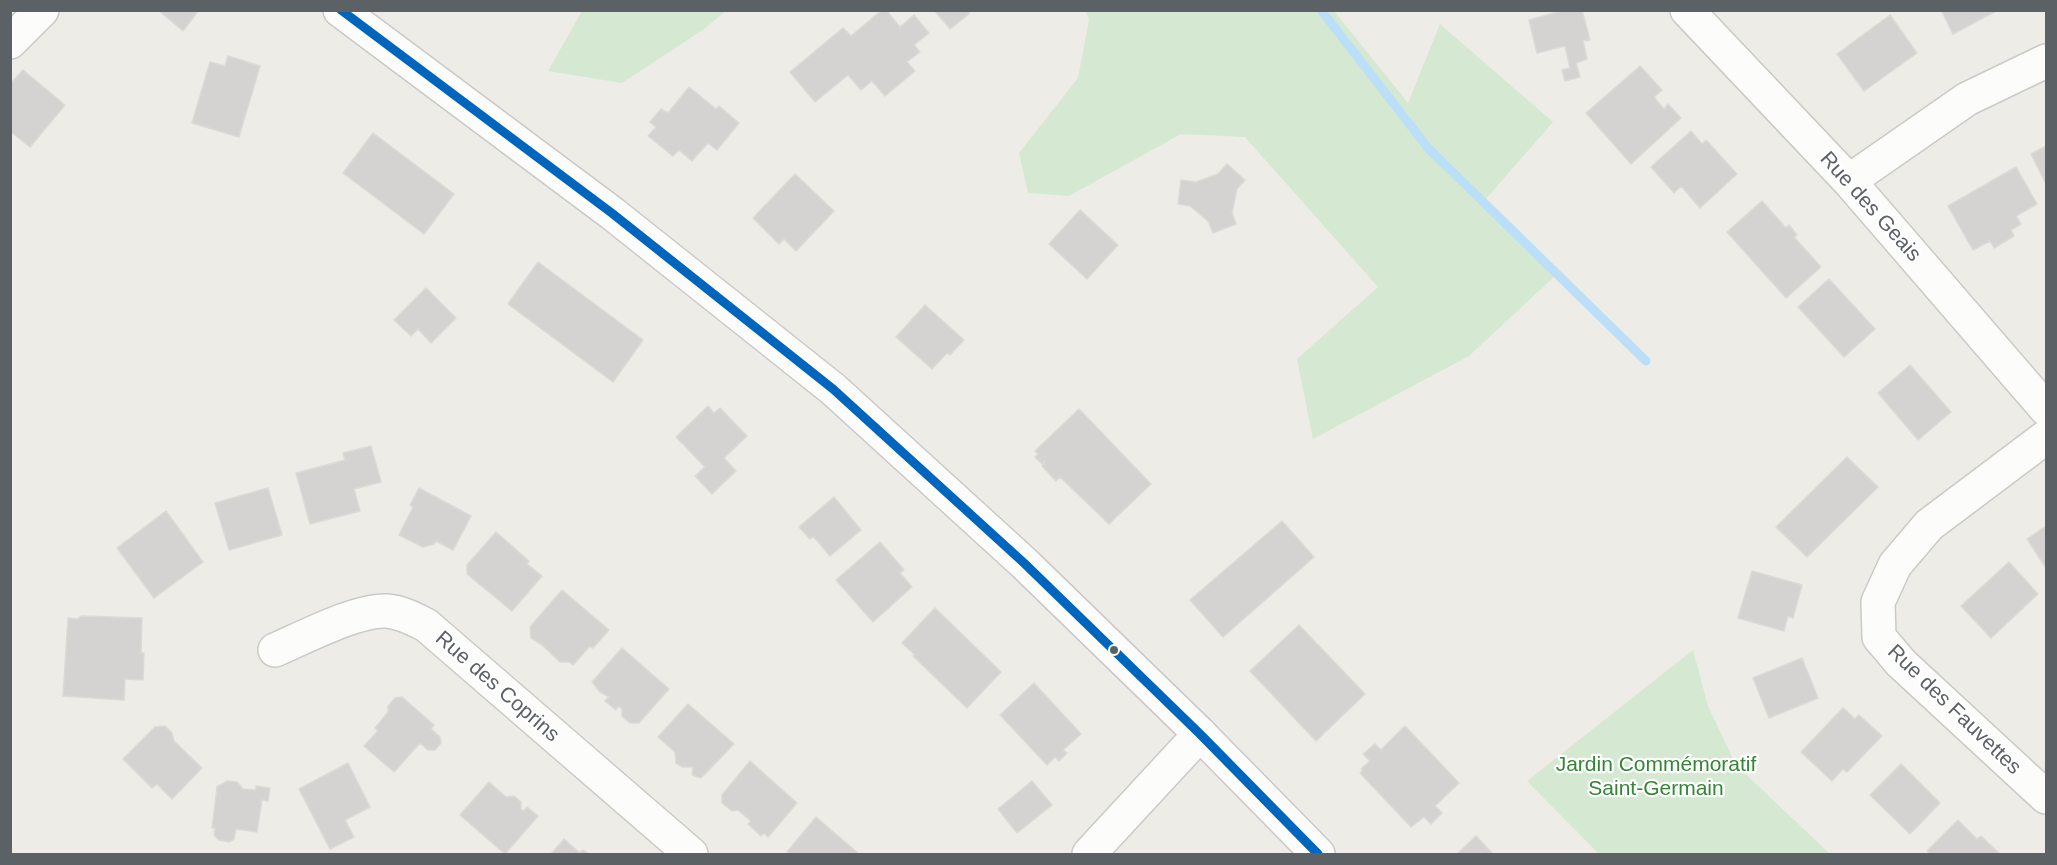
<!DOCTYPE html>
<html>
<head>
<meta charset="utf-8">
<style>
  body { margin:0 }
  #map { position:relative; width:2057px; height:865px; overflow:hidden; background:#edece7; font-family:Arial,sans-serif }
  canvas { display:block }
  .frame { position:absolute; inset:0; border:12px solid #5c6165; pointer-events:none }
</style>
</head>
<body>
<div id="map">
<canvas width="2057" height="865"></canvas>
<div class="frame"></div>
</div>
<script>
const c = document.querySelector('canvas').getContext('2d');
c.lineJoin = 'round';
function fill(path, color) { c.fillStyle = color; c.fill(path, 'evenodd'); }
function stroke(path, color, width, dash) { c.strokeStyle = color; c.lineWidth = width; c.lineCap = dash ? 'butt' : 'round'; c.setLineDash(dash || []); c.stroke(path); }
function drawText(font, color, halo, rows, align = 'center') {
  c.font = font + ' Arial,sans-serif'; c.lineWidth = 4.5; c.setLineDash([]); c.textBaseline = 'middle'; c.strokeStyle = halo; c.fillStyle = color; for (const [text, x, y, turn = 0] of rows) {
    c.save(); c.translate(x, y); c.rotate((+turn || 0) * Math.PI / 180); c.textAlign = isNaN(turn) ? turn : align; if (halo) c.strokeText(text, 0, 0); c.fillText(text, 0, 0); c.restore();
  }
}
const green = new Path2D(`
  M582 11V10L726 11 704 29 622 83 548 71Z
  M1086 11H1334L1408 103 1440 24 1553 122 1485 200 1556 275 1469 356 1313 439 1297 359 1378 287 1245 137 1181 134 1069 196 1028 193 1019 153 1078 78 1089 20Z
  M1693 650 1708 706 1736 765 1830 854H1599L1527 781Z`);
const stream = new Path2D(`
  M1321 10 1428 148 1646 361`);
const building = new Path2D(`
  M158 10H199L183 31Z
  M882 10H886L900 27 914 15 929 33 914 45 920 52 907 62 915 71 885 96 872 81 861 90 848 75 815 102 790 72 843 28 851 36Z
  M934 10H969V14L950 29Z
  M1565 10H1582L1590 40 1583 41 1587 59 1576 63 1580 77 1565 81 1562 70 1570 68 1565 46 1537 53 1529 20Z
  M1941 10H1998L1953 34Z
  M1890 15 1917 53 1864 91 1837 54Z
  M228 56 260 66 239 137 192 123 210 62 225 66Z
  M1640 66 1662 90 1654 97 1664 109 1668 104 1681 118 1631 164 1586 113Z
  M23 70 65 105 30 147 10 131V84Z
  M689 87 716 109 719 106 739 123 717 150 708 143 692 161 679 150 673 156 648 136 656 127 650 122 661 109 668 113Z
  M1691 131 1702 144 1706 140 1737 174 1700 208 1681 186 1674 193 1651 167Z
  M373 133 454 194 424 234 343 173Z
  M2046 146V184L2031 154Z
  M1227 164 1245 180 1237 189 1232 213 1236 224 1213 233 1208 221 1190 206 1178 204 1181 180 1196 182 1218 174Z
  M2016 167 2037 204 2016 216 2021 224 2011 230 2014 236 1994 248 1990 241 1973 250 1948 206Z
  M795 174 834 211 796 251 784 239 779 244 753 218Z
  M1762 201 1786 228 1789 225 1797 235 1794 237 1821 267 1786 298 1727 232Z
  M1080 210 1118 245 1087 279 1049 244Z
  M538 262 643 340 613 382 508 304Z
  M1829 279 1875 329 1844 357 1798 307Z
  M426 288 456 318 431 343 418 329 411 336 394 320Z
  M925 305 964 340 950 355 947 353 932 369 896 337Z
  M1910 365 1951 412 1918 440 1878 393Z
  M708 406 714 413 720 408 747 436 724 458 736 471 712 494 695 476 705 467 676 437Z
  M1079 409 1151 484 1109 524 1060 477 1056 481 1042 466 1045 461 1042 464 1035 457 1038 454 1035 451Z
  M371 446 381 482 354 489 360 511 310 524 296 473 345 460 343 453Z
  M1847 457 1878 487 1807 557 1776 527Z
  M268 488 282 535 229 550 215 503Z
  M419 488 471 516 453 550 436 541 434 544 423 547 399 535 413 507 410 505Z
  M834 497 861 530 830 556 813 536 810 539 799 527Z
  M166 511 203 562 154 598 117 548Z
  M1282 521 1314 557 1223 637 1190 600Z
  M2046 526V568L2027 539Z
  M496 532 529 561 527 564 542 576 512 611 467 574V565Z
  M880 542 904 570 900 573 912 587 873 622 836 580Z
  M2009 562 2038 594 1991 638 1961 606Z
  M1752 571 1802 585 1793 618 1788 616 1784 631 1738 618Z
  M562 590 609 630 593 648 590 646 573 665 569 662H560L542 645 531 638 530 627Z
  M935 608 1001 672 967 708 913 656 915 655 902 643Z
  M82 616 142 618 141 653H144L143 680 125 679 124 700 63 696 68 618 77 619Z
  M1299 625 1365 694 1316 741 1250 671Z
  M622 648 669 689 639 723H630L622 716V709L618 706 616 710 605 701 609 697 600 692 592 682Z
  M1802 658 1818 698 1769 718 1753 678Z
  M1034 683 1081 734 1063 750 1067 753 1059 761 1055 757 1047 765 1000 715Z
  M402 697 434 725 431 729 440 737 441 743 435 750H428L420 743 394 772 364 746 378 731 375 728 388 712V706L395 698Z
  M688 704 734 744 701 778 692 775 693 767H682L676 763 675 752 658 737Z
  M1843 708 1855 719 1859 715 1882 736 1847 772 1843 769 1832 781 1801 752Z
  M165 726 172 733 174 741 202 768 172 799 157 784 152 788 123 759 155 727Z
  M1405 726 1459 783 1435 806 1442 813 1431 824 1424 817 1411 827 1360 773 1363 771 1361 769 1370 761 1363 754 1375 744 1381 750Z
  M750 761 797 803 768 837 764 833 761 836 748 824 751 821 738 810 732 811 722 803V795Z
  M348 763 370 807 345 820 354 837 330 849 299 789Z
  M1901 764 1940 803 1910 834 1870 795Z
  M227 781 237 782 243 789 256 790V786L270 788 268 801 262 800 257 832 236 829 234 839 229 842 219 840 214 835 215 828H212L217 787Z
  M1032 781 1052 805 1017 833 998 809Z
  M489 782 506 797 514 796 521 802V809L524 811 527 807 538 816 505 854 460 815Z
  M816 817 859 854H790L787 852Z
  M1958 820 1977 839 1981 836 2000 854H1930L1927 851Z
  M1476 836 1493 854H1457Z
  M564 839 580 853 583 850 589 854H551Z`);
const street = new Path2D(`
  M1687 10 1849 181 2046 409
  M10 42 42 10
  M1849 181 1967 99 2046 61
  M2046 437 1929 525 1895 565 1878 602 1879 637 1901 663 2046 797
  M275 650C303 638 358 609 387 611 401 612 414 619 426 625L691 854
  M1089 854 1200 734`);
const secondary = new Path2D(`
  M340 10 613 214 833 389 1024 563 1200 734 1318 854`);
const bus1 = new Path2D(`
  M341 10 613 214 833 389 1024 563 1200 734 1318 854`);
const markers = [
  [1114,650,5,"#5c6165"]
];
const streetNames = [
  ["Rue des Geais",1870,207,48],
  ["Rue des Coprins",497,687,41],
  ["Rue des Fauvettes",1954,710,44]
];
const parkNames = [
  ["Jardin Commémoratif",1656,765],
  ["Saint-Germain",1656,789]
];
fill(green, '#d5e9d2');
stroke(stream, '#bbdff8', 9);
fill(building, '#d4d3d1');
stroke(building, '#dcdad6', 1.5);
stroke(street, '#cacac9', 36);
stroke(secondary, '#c9c9c9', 36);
stroke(street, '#fcfcfb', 33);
stroke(secondary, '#fcfcfb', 33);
stroke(bus1, '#0065bd', 9);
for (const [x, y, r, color] of markers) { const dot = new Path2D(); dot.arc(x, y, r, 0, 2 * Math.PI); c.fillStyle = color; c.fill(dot); stroke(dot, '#fff', 2); }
drawText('21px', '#5c6165', '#fff', streetNames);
drawText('21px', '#348536', '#fff', parkNames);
</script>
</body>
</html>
